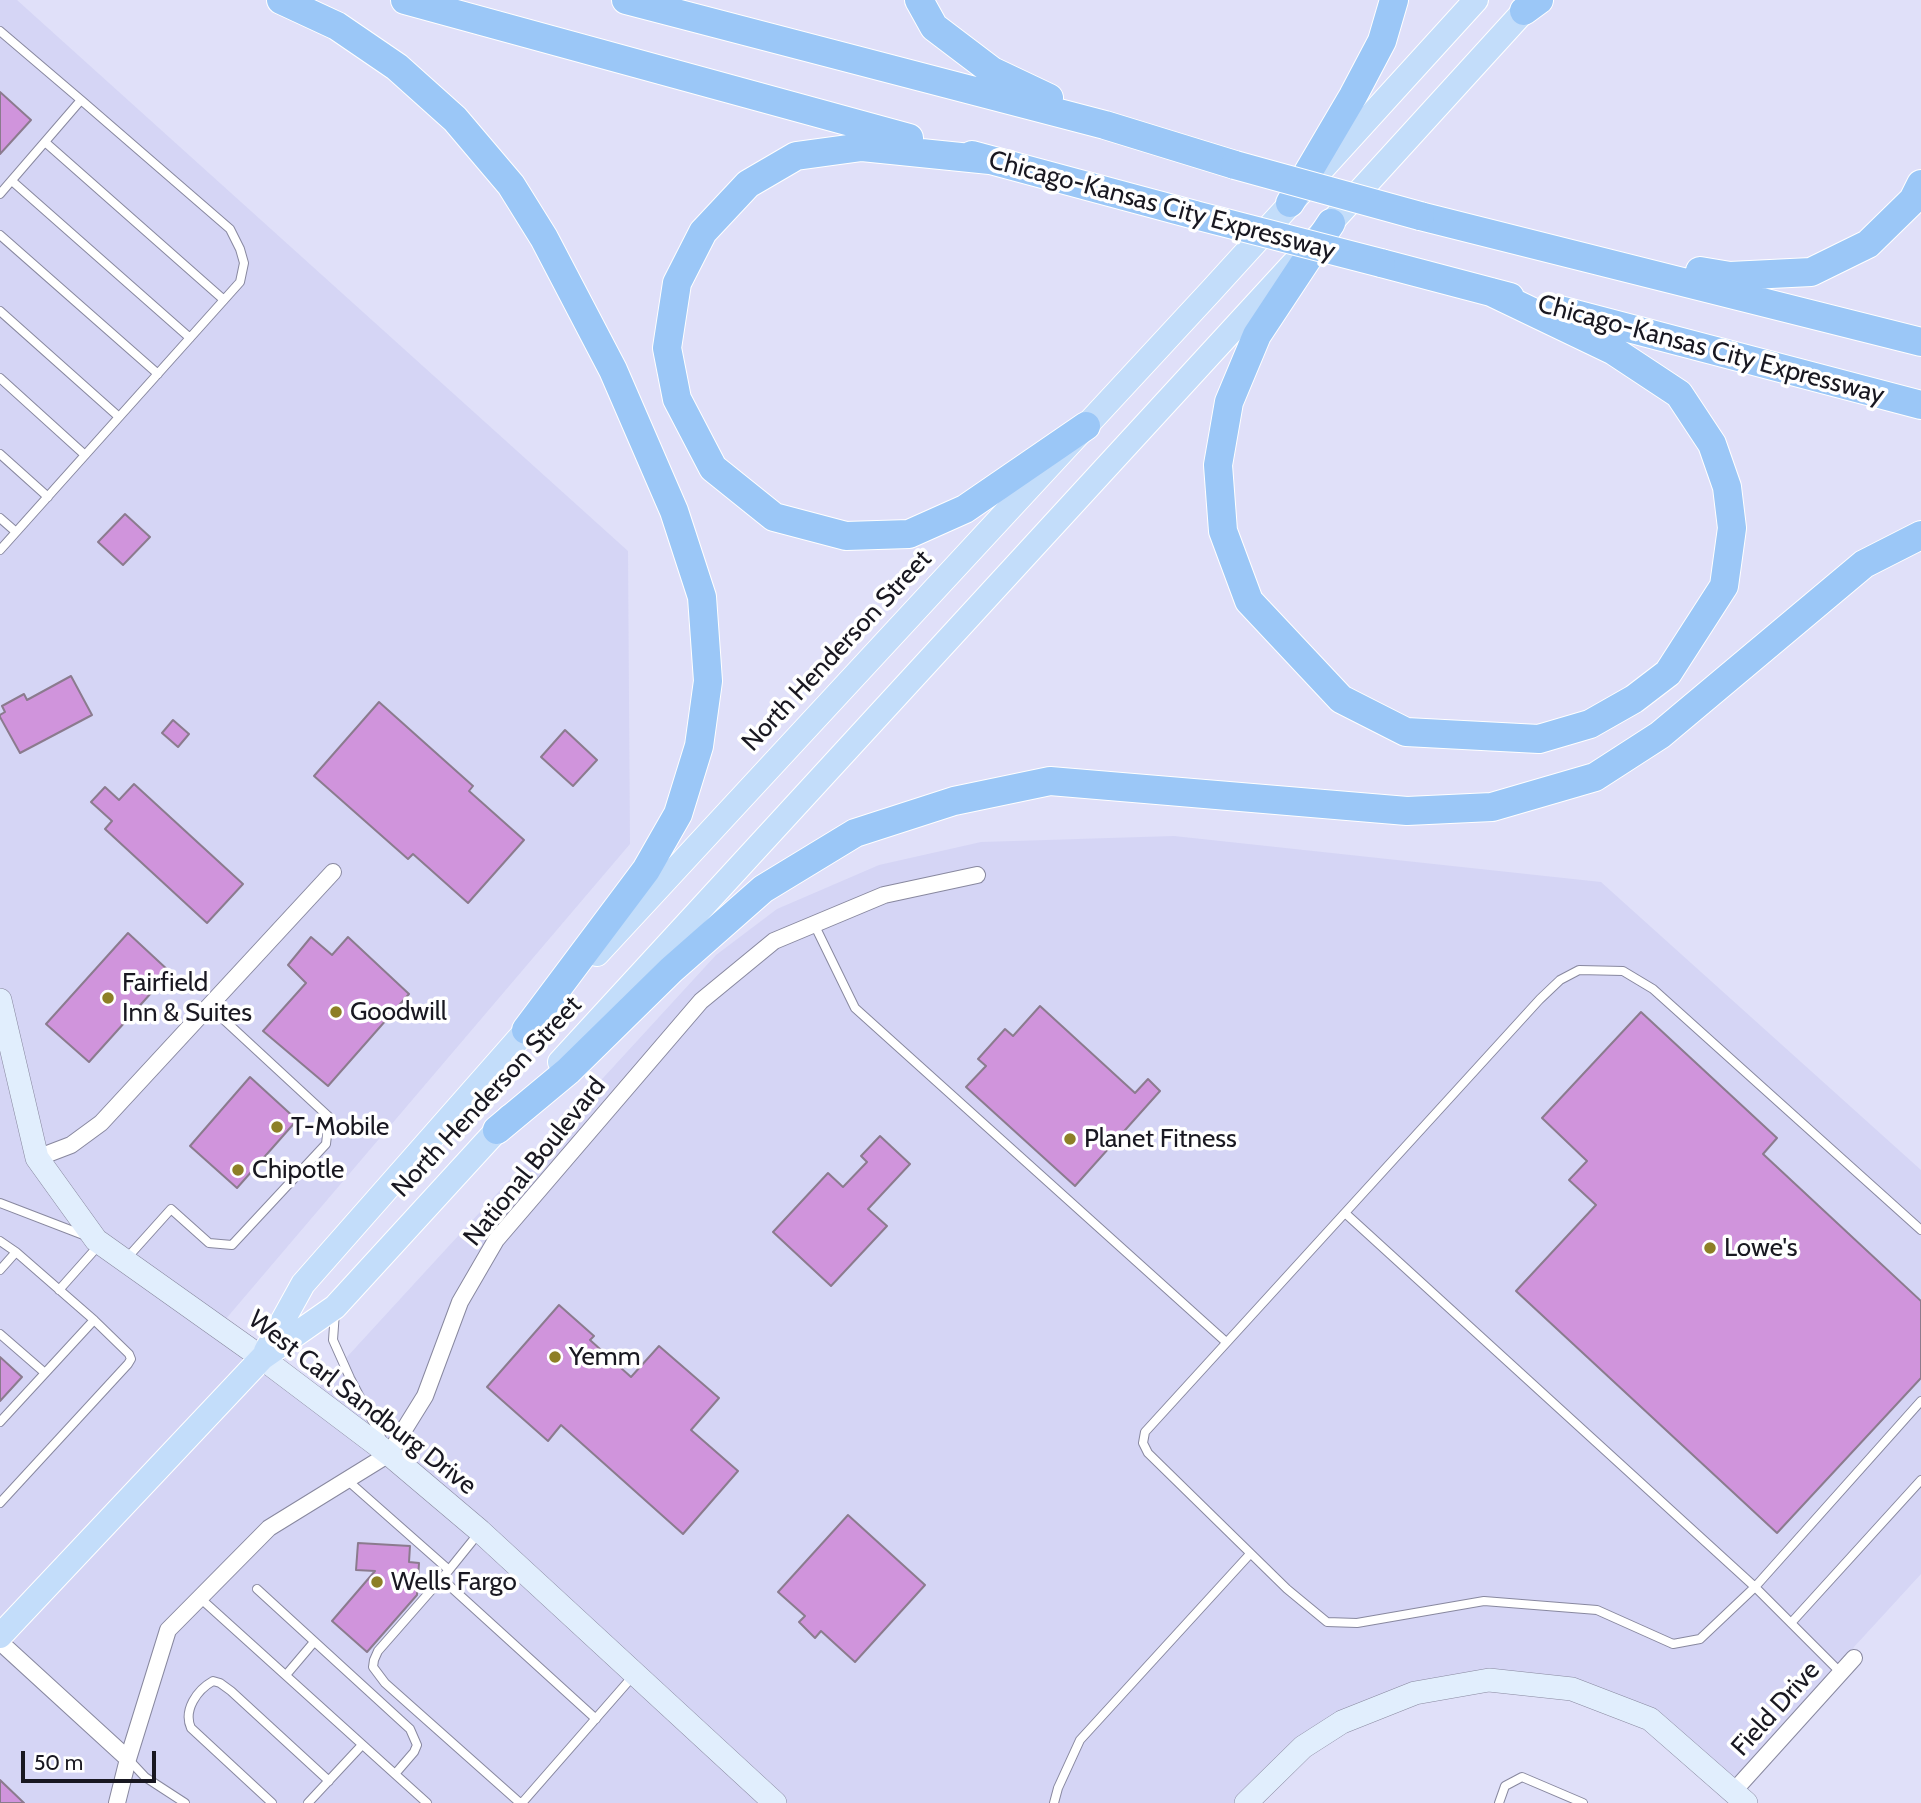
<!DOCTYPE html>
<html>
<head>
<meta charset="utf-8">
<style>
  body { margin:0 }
  #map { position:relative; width:1921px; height:1803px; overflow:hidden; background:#e0e0f9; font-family:Cabin,sans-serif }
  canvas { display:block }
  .scale { position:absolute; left:21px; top:1751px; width:135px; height:32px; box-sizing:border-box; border:4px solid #191821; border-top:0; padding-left:9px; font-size:21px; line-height:24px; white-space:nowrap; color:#191821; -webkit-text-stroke:5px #fff; paint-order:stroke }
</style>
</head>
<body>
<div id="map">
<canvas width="1921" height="1803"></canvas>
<div class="scale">50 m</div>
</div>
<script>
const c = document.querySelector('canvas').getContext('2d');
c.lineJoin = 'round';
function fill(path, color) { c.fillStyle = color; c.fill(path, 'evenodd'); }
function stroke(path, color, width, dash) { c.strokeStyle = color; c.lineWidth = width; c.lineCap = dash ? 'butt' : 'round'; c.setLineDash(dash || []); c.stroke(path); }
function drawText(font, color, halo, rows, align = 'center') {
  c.font = font + ' Cabin,sans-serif'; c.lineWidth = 7; c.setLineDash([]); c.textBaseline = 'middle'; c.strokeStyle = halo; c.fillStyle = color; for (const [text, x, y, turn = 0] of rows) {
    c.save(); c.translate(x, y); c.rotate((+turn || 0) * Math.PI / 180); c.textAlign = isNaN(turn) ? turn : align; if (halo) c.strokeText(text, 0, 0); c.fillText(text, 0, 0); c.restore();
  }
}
const built = new Path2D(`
  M0 0H17L628 551 630 844 219 1327 312 1395 716 955 777 909 879 865 981 842 1174 836 1601 882 1921 1170V1574L1854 1647 1841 1673 1733 1792 1650 1719 1489 1680 1342 1722 1246 1803H0Z`);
const building = new Path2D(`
  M0 92 31 120 0 154Z
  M125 514 150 537 123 565 98 542Z
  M71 676 92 715 20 753 0 717V715L5 712 2 706 24 694 27 700Z
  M379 702 473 786 469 791 524 840 468 903 413 854 408 859 314 776Z
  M173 720 189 734 178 747 162 733Z
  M565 730 597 760 573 786 541 757Z
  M134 784 243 884 207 923 105 829 112 821 91 802 105 787 119 800Z
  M128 933 170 972 89 1062 46 1024Z
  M311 937 332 955 348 937 409 994 328 1086 263 1031 306 983 288 965Z
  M1040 1006 1135 1093 1148 1079 1160 1091 1075 1186 966 1087 986 1066 978 1059 1005 1029 1013 1036Z
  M1641 1012 1777 1138 1763 1154 1921 1301V1378L1777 1533 1516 1291 1596 1205 1569 1180 1587 1161 1542 1118Z
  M250 1077 297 1120 237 1188 190 1146Z
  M880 1136 910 1164 868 1209 887 1226 831 1286 773 1232 828 1173 843 1187 867 1162 861 1156Z
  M559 1305 594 1336 590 1340 631 1377 659 1346 719 1398 691 1430 738 1471 683 1534 561 1425 548 1441 487 1387Z
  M0 1357 22 1377 0 1401Z
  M848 1515 925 1585 855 1662 821 1631 815 1638 799 1622 805 1616 778 1592Z
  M358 1543 410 1546 409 1562 419 1563 417 1595 367 1652 332 1621 375 1571 356 1570Z
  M0 1780 24 1803H0Z`);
const lane = new Path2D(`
  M0 31 81 100
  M45 142 224 300
  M12 181 190 338
  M0 194 81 100 230 229 240 249 244 263 240 282 0 550
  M0 235 158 374
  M0 311 119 417
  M0 378 85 455
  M0 454 48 497
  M0 518 16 532
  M814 924 855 1008 1226 1342
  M0 1203 86 1236
  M1345 1213 1755 1587 1841 1673
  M1921 1230 1653 989 1623 971 1579 970 1560 980 1540 999 1145 1432 1143 1443 1148 1453 1287 1589 1327 1622 1357 1623 1484 1601 1597 1610 1673 1644 1700 1639 1755 1587 1921 1401
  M0 1241 16 1252 94 1320 129 1354 131 1359 128 1364 0 1503
  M127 1258 171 1209 209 1243 232 1245 326 1144 329 1117 209 1006
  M0 1270 16 1252
  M59 1290 99 1245
  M335 1312 333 1340 350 1378 382 1439
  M0 1334 45 1373
  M0 1422 94 1320
  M347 1480 449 1570
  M478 1534 449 1570 378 1651 374 1660 373 1667 385 1683 520 1803
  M442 1579 596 1719
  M257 1589 410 1729 417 1745 414 1752 395 1774
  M200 1598 427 1803
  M1791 1623 1921 1480
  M286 1675 314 1642
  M129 1760 145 1777 185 1803
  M272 1803 191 1728C183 1710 197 1690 213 1681L220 1683 231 1691 329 1781
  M308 1803 362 1745
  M522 1803 633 1676
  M1054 1803 1058 1788 1080 1740 1250 1554
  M1499 1803 1505 1786 1522 1777 1583 1803`);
const street = new Path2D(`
  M37 1158 71 1145 101 1123 333 872
  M0 1642 128 1759
  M1733 1792 1854 1658
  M117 1803 128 1759 168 1630 269 1528 389 1454 425 1396 460 1302 496 1240 701 1001 774 941 884 895 977 875`);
const secondary = new Path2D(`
  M0 1000 37 1158 96 1240 262 1358 389 1454 480 1531 775 1803
  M1246 1803 1303 1747 1342 1722 1415 1693 1489 1680 1572 1689 1650 1719 1746 1803`);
const primary = new Path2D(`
  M1318 237 1534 0
  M597 954 1211 291 1476 0
  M560 1062 1293 264
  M266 1351 303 1284 538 1017
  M0 1636 262 1358 335 1307 509 1117`);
const highway = new Path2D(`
  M281 0 337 26 397 67 455 119 511 185 544 238 613 370 674 511 702 597 708 681 699 746 678 814 646 870 526 1030
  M405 0 909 138
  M626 0 1105 125 1235 165
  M919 0 934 27 992 71 1049 98
  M1524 11 1539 0
  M972 155 1195 215
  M990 160 862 147 796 156 748 184 703 232 677 283 667 348 677 399 713 468 774 517 846 536 909 534 965 509 1086 426
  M1290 203 1353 96 1382 41 1394 0
  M1420 216 1921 342
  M1331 223 1257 335 1229 402 1218 465 1223 531 1249 601 1341 699 1406 732 1539 739 1590 724 1634 699 1668 673 1724 586 1732 528 1727 487 1712 444 1679 394 1614 351 1491 292
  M1381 263 1510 297
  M1700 271 1730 276 1811 272 1868 244 1913 200 1921 184
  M1556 309 1921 405
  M497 1130 568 1071 671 970 763 889 855 833 954 801 1050 781 1407 811 1492 807 1595 777 1660 735 1864 564 1921 535`);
const highwayBridge = new Path2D(`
  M1235 165 1420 216
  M1195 215 1381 263`);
const markers = [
  [108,998,7,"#8d7f26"],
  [336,1012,7,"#8d7f26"],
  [277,1127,7,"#8d7f26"],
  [1070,1139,7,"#8d7f26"],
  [238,1170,7,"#8d7f26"],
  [1710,1248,7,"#8d7f26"],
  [555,1357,7,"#8d7f26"],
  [377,1582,7,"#8d7f26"]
];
const streetNames = [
  ["Chicago-Kansas City Expressway",1162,206,15],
  ["Chicago-Kansas City Expressway",1711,350,15],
  ["North Henderson Street",837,651,-47],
  ["North Henderson Street",487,1097,-47],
  ["National Boulevard",535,1162,-51],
  ["West Carl Sandburg Drive",362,1403,38],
  ["Field Drive",1776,1709,-48]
];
const poiNames = [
  ["Fairfield",122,983],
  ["Inn & Suites",122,1013],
  ["Goodwill",350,1012],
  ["T-Mobile",291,1127],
  ["Planet Fitness",1084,1139],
  ["Chipotle",252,1170],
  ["Lowe's",1724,1248],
  ["Yemm",569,1357],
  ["Wells Fargo",391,1582]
];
fill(built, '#d5d5f5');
fill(building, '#d094dc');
stroke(building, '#8b7b8e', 2);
stroke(lane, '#88889f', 10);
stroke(street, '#88889f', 18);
stroke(secondary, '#88889f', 24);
stroke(primary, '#fff', 26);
stroke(highway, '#fff', 30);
stroke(lane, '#fff', 8);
stroke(street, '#fff', 16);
stroke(secondary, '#e1eefd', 23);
stroke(primary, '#c3ddfa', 24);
stroke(highway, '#9bc7f7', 28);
stroke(highwayBridge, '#fff', 30, []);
stroke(highwayBridge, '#9bc7f7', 28);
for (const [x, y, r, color] of markers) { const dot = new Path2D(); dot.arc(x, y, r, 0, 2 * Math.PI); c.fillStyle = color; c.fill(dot); stroke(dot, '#fff', 2.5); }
drawText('26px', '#191821', '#fff', streetNames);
drawText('26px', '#191821', '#fff', poiNames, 'left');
</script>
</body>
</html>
